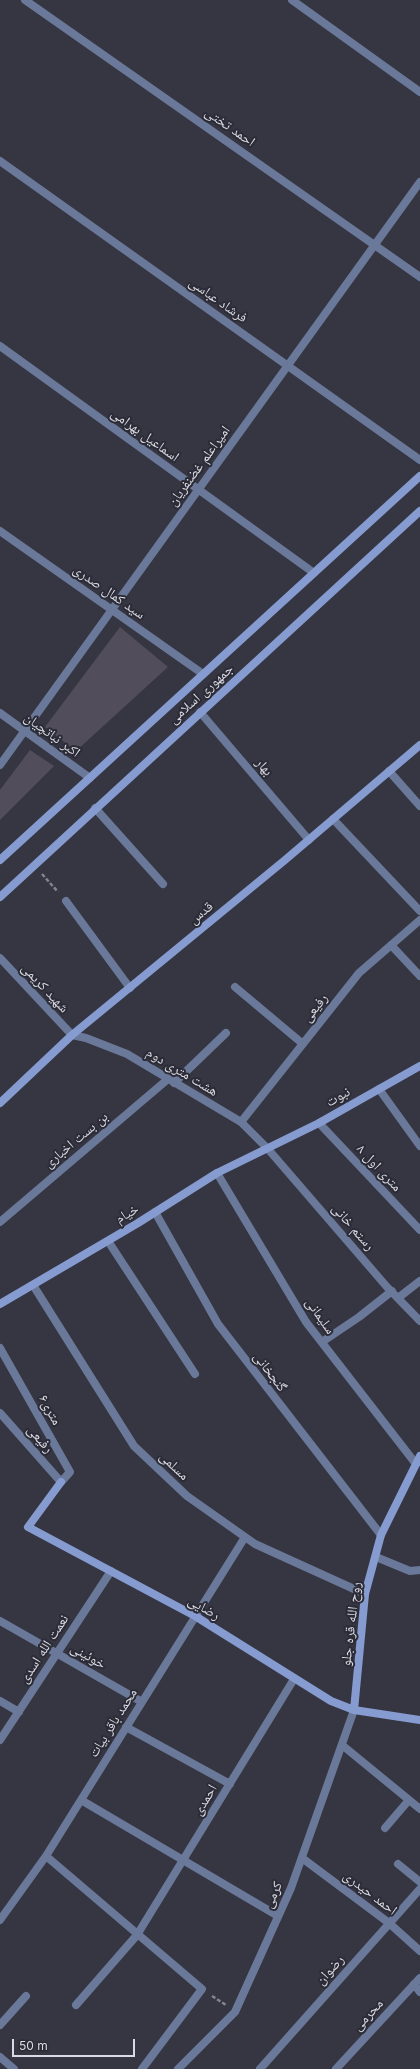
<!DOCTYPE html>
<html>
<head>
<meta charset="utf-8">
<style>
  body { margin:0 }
  #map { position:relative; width:420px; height:2069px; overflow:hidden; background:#363643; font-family:Inter,sans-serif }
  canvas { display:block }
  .scale { position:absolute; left:12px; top:2039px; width:123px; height:18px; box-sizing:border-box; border:2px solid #dadae2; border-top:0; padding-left:5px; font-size:12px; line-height:14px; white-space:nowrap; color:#dadae2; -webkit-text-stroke:3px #2c2c38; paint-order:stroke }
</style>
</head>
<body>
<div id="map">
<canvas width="420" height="2069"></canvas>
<div class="scale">50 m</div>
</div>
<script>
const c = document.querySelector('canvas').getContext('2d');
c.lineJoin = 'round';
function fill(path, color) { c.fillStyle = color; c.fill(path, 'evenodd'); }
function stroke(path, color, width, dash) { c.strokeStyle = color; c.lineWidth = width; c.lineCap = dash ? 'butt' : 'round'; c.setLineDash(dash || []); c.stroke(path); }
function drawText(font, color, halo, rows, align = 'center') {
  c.font = font + ' Inter,"Noto Naskh Arabic",sans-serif'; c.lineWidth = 4; c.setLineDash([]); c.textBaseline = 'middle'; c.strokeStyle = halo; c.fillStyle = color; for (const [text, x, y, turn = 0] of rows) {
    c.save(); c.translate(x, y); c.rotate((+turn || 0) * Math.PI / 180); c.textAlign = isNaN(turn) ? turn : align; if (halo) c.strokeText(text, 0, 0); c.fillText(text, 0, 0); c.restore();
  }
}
const building = new Path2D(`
  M120 627 168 667 76 751 45 727Z
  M30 750 54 766 0 820V790Z`);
const path = new Path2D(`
  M42 874 58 892
  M212 1996 226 2005`);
const street = new Path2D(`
  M25 0 420 277
  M292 0 420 92
  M0 161 420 460
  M0 346 314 573
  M0 531 203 674
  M200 712 309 840
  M0 713 90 778
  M0 765 420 182
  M389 771 420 806
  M95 808 163 884
  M333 819 420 911
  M66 901 130 988
  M391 945 420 976
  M0 958 72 1035 86 1038 127 1054 241 1122 268 1149 387 1287 420 1321
  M235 987 303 1044
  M174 1083 226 1033
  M379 1089 420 1146
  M241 1122 359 973 420 920
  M319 1123 420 1230
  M217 1173 306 1322 416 1464
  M155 1212 218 1324 381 1535
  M0 1222 168 1079
  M108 1241 195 1374
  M33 1285 134 1446 187 1496 255 1544 365 1594
  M398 1298 420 1281
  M322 1342 359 1317 392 1291
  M0 1348 70 1472 61 1482 0 1413
  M376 1557 410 1571 420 1570
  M0 1621 142 1702
  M0 1701 19 1712
  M126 1727 230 1784
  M0 1740 111 1571
  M342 1745 420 1809
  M81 1800 278 1916
  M385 1828 409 1800
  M46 1856 202 1989 142 2069
  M302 1858 389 1923 420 1951
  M398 1864 420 1882
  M0 1920 46 1856 245 1537
  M414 1984 420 1992
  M76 2005 137 1935 294 1679
  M0 2025 26 1996
  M0 2057 14 2069
  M178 2069 235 2012 291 1888 354 1710
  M260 2069 420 1889
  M336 2069 420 1978`);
const secondary = new Path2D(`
  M0 860 420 476
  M0 897 420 511
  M0 1103 72 1035 285 860 420 745
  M0 1304 138 1223 217 1173 319 1123 420 1066
  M61 1482 28 1527 195 1616 331 1701 354 1710 420 1720
  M354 1710 365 1594 381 1535 420 1456`);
const streetNames = [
  ["احمد تختی",230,127,35],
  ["فرشاد عباسی",218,300,35],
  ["اسماعیل بهرامی",145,435,36],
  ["امیراعلم غضنفریان",199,466,-54],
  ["سید کمال صدری",109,592,35],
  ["جمهوری اسلامی",201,694,-42],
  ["اکبر نباتچیان",52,735,36],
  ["بهار",264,767,50],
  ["قدس",201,913,-40],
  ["شهید کریمی",45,988,47],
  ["رفیعی",315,1008,-52],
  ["هشت متری دوم",182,1072,31],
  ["نبوت",338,1097,-30],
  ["بن بست اخباری",76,1140,-40],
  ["۸ متری اول",379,1168,47],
  ["خیام",127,1214,-31],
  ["رستم خانی",353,1227,49],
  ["سلیمانی",320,1316,55],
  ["گنجخانی",270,1372,53],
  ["۶متری",50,1410,61],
  ["رفیعی",40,1439,49],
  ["مسلمی",174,1466,44],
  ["رضایی",204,1608,30],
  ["روح الله قره جلو",351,1624,-83],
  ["نعمت الله اسدی",44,1649,-57],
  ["خوئینی",88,1656,30],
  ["محمد باقر بیات",113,1723,-58],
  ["احمدی",205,1800,-59],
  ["احمد حیدری",370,1893,37],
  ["کرمی",273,1895,-66],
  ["رضوان",330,1970,-48],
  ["محرمی",368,2015,-47]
];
fill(building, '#524d5a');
stroke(path, '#84848f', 2.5, [4, 2]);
stroke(street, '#6a7999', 8);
stroke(secondary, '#869cd1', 8);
drawText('14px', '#dadae2', '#2c2c38', streetNames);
</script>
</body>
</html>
